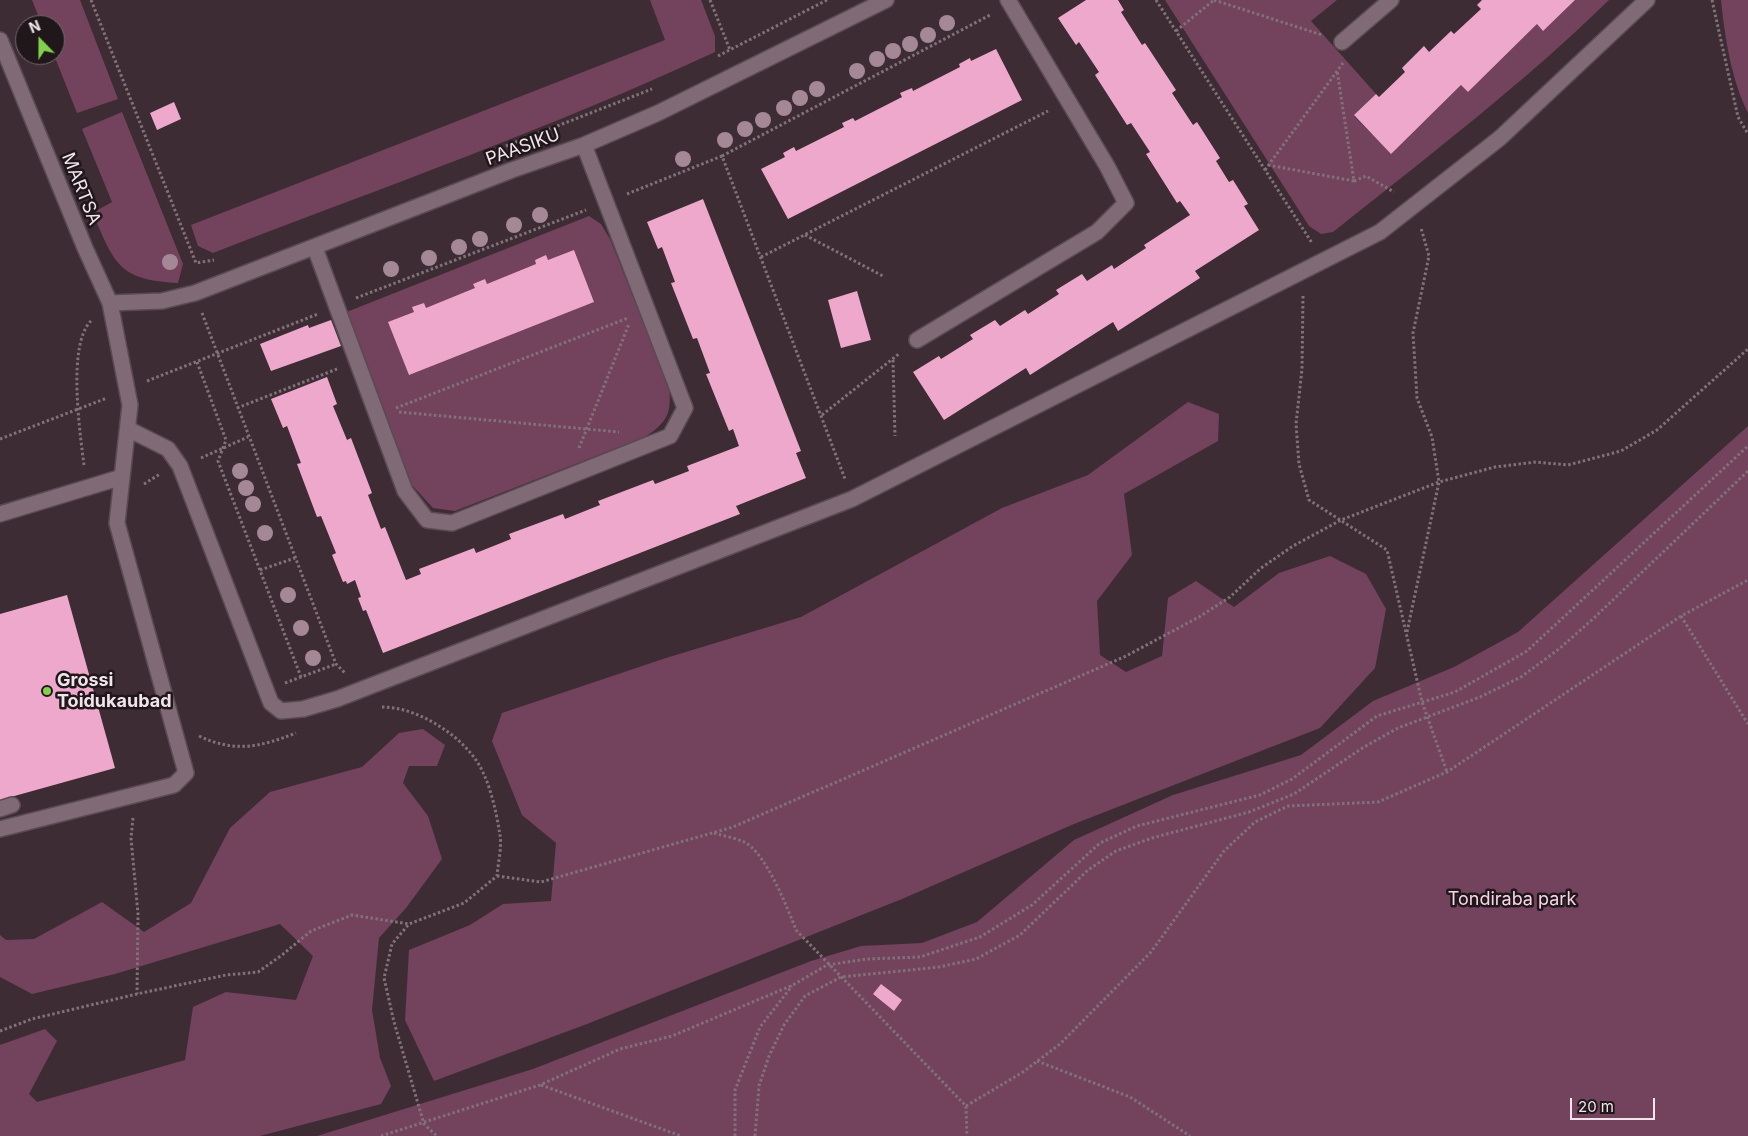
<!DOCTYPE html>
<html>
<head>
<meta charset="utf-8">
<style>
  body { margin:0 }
  #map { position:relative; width:1748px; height:1136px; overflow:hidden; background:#3e2c35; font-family:Inter,sans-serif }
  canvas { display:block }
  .north { position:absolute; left:15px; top:15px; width:50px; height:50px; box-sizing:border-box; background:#20171b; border:1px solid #74696e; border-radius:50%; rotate:338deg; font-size:14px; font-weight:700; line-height:20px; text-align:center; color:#f1e5eb }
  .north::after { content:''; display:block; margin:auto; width:18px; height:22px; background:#83d04e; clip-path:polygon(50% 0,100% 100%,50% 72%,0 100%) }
  .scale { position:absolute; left:1570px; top:1098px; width:85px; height:22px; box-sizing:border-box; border:2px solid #f1e5eb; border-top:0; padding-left:6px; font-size:15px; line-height:18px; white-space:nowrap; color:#f1e5eb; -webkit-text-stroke:4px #20171b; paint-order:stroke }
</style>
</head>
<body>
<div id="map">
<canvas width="1748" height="1136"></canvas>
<div class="north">N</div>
<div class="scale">20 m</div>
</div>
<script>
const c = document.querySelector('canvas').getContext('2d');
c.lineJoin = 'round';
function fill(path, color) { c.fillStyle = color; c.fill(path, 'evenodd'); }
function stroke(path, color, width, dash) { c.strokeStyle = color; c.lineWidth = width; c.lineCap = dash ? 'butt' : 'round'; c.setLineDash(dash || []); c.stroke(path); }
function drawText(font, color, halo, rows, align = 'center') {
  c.font = font + ' Inter,sans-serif'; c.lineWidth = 5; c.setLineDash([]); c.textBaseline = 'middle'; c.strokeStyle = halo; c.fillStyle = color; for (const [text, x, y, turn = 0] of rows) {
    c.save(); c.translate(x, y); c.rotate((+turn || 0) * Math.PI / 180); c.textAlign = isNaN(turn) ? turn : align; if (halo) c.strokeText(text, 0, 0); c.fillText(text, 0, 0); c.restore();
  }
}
const green = new Path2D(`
  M32 0H80L118 99 77 113 54 55 55 25H42Z
  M650 0H701L715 36V52C552 128 381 188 213 253L198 246 191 225 665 40Z
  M1165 0H1337L1311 21 1376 94 1354 116 1391 153 1461 85 1468 92 1537 24 1575 0H1609C1523 84 1427 157 1333 232L1321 234 1309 226Z
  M1721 0H1748V113C1731 79 1725 38 1721 0Z
  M122 112 183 264 178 283C121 280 115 266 94 216L96 211 112 202 82 129Z
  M589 216 601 224 610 239 669 387C672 414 667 422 645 437L455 511 433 508 411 484 344 313Z
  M1188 402 1219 414 1218 441 1124 494 1132 555 1097 601 1100 655 1126 672 1162 656 1168 598 1196 581 1234 607 1279 573 1330 556 1366 574 1386 609 1375 668 1320 728 1074 824 902 899 587 1024 434 1081 405 1020 409 950 470 925 503 904 551 901 556 843 522 815 492 741 502 713 666 658 801 617 1002 508 1088 475Z
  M1748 426V1136H317L533 1069 811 961 861 946 922 943 977 922 1074 840 1173 795 1301 755 1373 701 1454 667 1518 632Z
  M423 729 445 745 437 766H409L403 783 428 816 442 859 406 908 379 938 372 1010 380 1058 391 1086 381 1104 260 1136H0V1045L45 1029 57 1041 29 1094 37 1102 185 1060 193 1007 226 992 296 1000 313 956 280 924 115 974 32 994 0 977V935L6 940 34 939 102 902 144 932 191 903 230 828 270 792 362 767 399 733Z`);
const building = new Path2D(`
  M1086 0H1118L1124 10 1121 12 1142 45 1145 43 1176 90 1172 93 1193 125 1197 122 1220 158 1216 161 1229 182 1233 180 1248 204 1244 206 1259 230 1195 271 1200 278 1118 331 1113 322 1030 375 1026 368 944 420 913 372 939 356 941 359 973 339 970 335 995 320 1000 326 1025 310 1028 314 1059 294 1056 290 1082 274 1087 281 1112 265 1114 269 1146 248 1144 245 1190 215 1180 201 1177 203 1146 154 1150 152 1131 123 1127 125 1095 75 1099 72 1079 42 1076 45 1058 18Z
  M1482 0H1575L1543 31 1537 24 1468 92 1461 85 1391 154 1354 115 1376 94 1379 97 1405 72 1402 68 1424 46 1429 52 1451 31 1454 34 1481 9 1477 5Z
  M996 49 1022 100 788 219 761 169 785 157 783 153 794 147 796 151 844 127 842 123 853 118 855 121 902 97 900 93 912 88 913 91 960 67 959 64 970 58 971 61Z
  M174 102 181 119 157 130 150 113Z
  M703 199 801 451 796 453 806 478 736 506 740 514 383 653 366 610 363 611 358 598 361 597 355 580 347 584 346 581 343 582 332 555 336 553 321 516 317 517 297 464 301 463 287 426 283 428 271 399 327 377 337 404 333 406 347 440 351 438 372 493 368 495 381 529 385 527 406 580 421 574 419 569 474 548 476 553 511 539 509 534 563 514 565 519 600 505 598 501 653 480 655 484 689 471 687 466 739 446 733 429 729 431 706 374 710 373 697 338 693 339 671 283 675 282 662 247 658 249 647 222Z
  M574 250 594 302 409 375 388 322 414 312 412 307 424 303 426 308 475 288 473 284 485 279 487 284 536 264 535 260 546 255 548 260Z
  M857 291 871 340 841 348 828 300Z
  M331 320 341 346 271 371 260 344 308 325 309 328Z
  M67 595 115 768 0 800V614Z
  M881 984 902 1000 894 1011 873 994Z`);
const path = new Path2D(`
  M91 0 196 263 214 260
  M710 0 730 50
  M1156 0 1312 243
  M1214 0 1322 35
  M1712 0 1738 117 1748 134
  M1176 31 1214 0
  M718 56 827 0
  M506 146 652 89
  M722 156 992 14
  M1268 165 1354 181 1337 70
  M1265 170 1343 63
  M1354 181 1366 176 1394 192
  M627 194 722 156 845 479
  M805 235 883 276
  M761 257 1048 111
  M1303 296 1302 369 1296 424 1299 464 1309 500 1387 550 1422 702 1447 772
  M356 298 586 210
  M202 313 336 664 345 673
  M893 360 895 436
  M197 362 226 440 218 461 301 677
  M147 381 318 314
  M237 408 337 369
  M396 408 628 318
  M399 412 619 432
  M822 415 900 353
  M0 439 107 398
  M579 448 629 324
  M201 458 248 437
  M84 465C80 433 67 344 91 321
  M144 484 160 474
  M260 570 295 558
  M1681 616 1748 724
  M1407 632 1439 482 1432 437 1417 398 1413 333 1429 256 1421 228
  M285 683 336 664
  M382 707C414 707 453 730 473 756 489 776 496 810 500 835 502 847 498 863 497 876L464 903 409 924 392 944 384 978 394 1022 424 1124 437 1136
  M199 736C235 753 260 747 296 733
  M133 818 131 838 138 914 137 994
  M714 833C724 836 735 838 744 842 765 851 788 909 796 930L966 1106 967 1136
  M497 876 541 882 733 827 1126 656 1199 617 1230 597 1261 568 1293 546 1341 520 1439 482 1495 467 1536 462 1568 465 1621 451 1657 430 1748 349
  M0 1031 32 1019 137 994 226 975 258 972 282 955 311 931 352 915 409 924
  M1037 1061 1130 1097 1190 1136
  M541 1085 681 1136
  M966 1106 1023 1072 1060 1044 1151 952 1224 851 1255 822 1288 806 1378 802 1447 772 1681 616 1748 580
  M381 1136 540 1085 620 1049 672 1036 793 985 827 965 867 959 920 957 980 937 1032 905 1100 843 1137 826 1260 795 1292 779 1377 716 1455 692 1527 651 1748 446
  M735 1136V1090L760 1027 792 986
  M755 1136 759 1086 769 1056 784 1025 805 996 841 977 939 967 976 959 1020 935 1088 870 1116 851 1152 838 1249 812 1294 794 1364 747 1398 728 1480 697 1521 677 1559 649 1594 618 1748 471`);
const minor = new Path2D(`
  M0 40 85 248 110 303 162 301 195 293 512 170 584 145 658 113 886 0
  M1342 42 1391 0
  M315 248 405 491 427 520 452 523 670 436 685 408 584 145
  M917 340 1097 232 1126 203 1107 166 1008 0
  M128 429 168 449 180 466 271 703 281 711 303 709 337 699 852 499 1380 232 1500 138 1647 0
  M0 514 122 477
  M0 809 12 805
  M0 829 174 785 186 773 117 523 130 405 110 303`);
const trees = [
  [947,23],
  [928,35],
  [910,44],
  [893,51],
  [877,59],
  [857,71],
  [817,89],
  [800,98],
  [784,108],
  [763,120],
  [745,129],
  [725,140],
  [683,159],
  [540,215],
  [514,225],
  [480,239],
  [459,247],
  [429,258],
  [170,262],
  [391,269],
  [240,471],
  [246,488],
  [253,504],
  [265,533],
  [288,595],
  [301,628],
  [313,658]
];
const markers = [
  [47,691,5,"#83d04e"]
];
const streetNames = [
  ["PAASIKU",523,147,-20],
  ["MARTSA",81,189,68]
];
const poiNames = [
  ["Grossi",57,681],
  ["Toidukaubad",57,702]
];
const parkNames = [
  ["Tondiraba park",1512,900]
];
fill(green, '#73425d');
fill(building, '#eda8cb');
stroke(minor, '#5a4a53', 18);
stroke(path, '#81727a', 3, [2.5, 2.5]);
stroke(minor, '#7f6a75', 15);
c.fillStyle = '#a58896';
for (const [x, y] of trees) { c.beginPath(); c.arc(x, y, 8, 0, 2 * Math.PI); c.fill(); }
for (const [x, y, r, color] of markers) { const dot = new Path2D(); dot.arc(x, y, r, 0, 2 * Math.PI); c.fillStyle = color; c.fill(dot); stroke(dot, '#20171b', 2); }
drawText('18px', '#f1e5eb', '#20171b', streetNames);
drawText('bold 18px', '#f1e5eb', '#20171b', poiNames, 'left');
drawText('18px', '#f9d3e6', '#20171b', parkNames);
</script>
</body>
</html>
